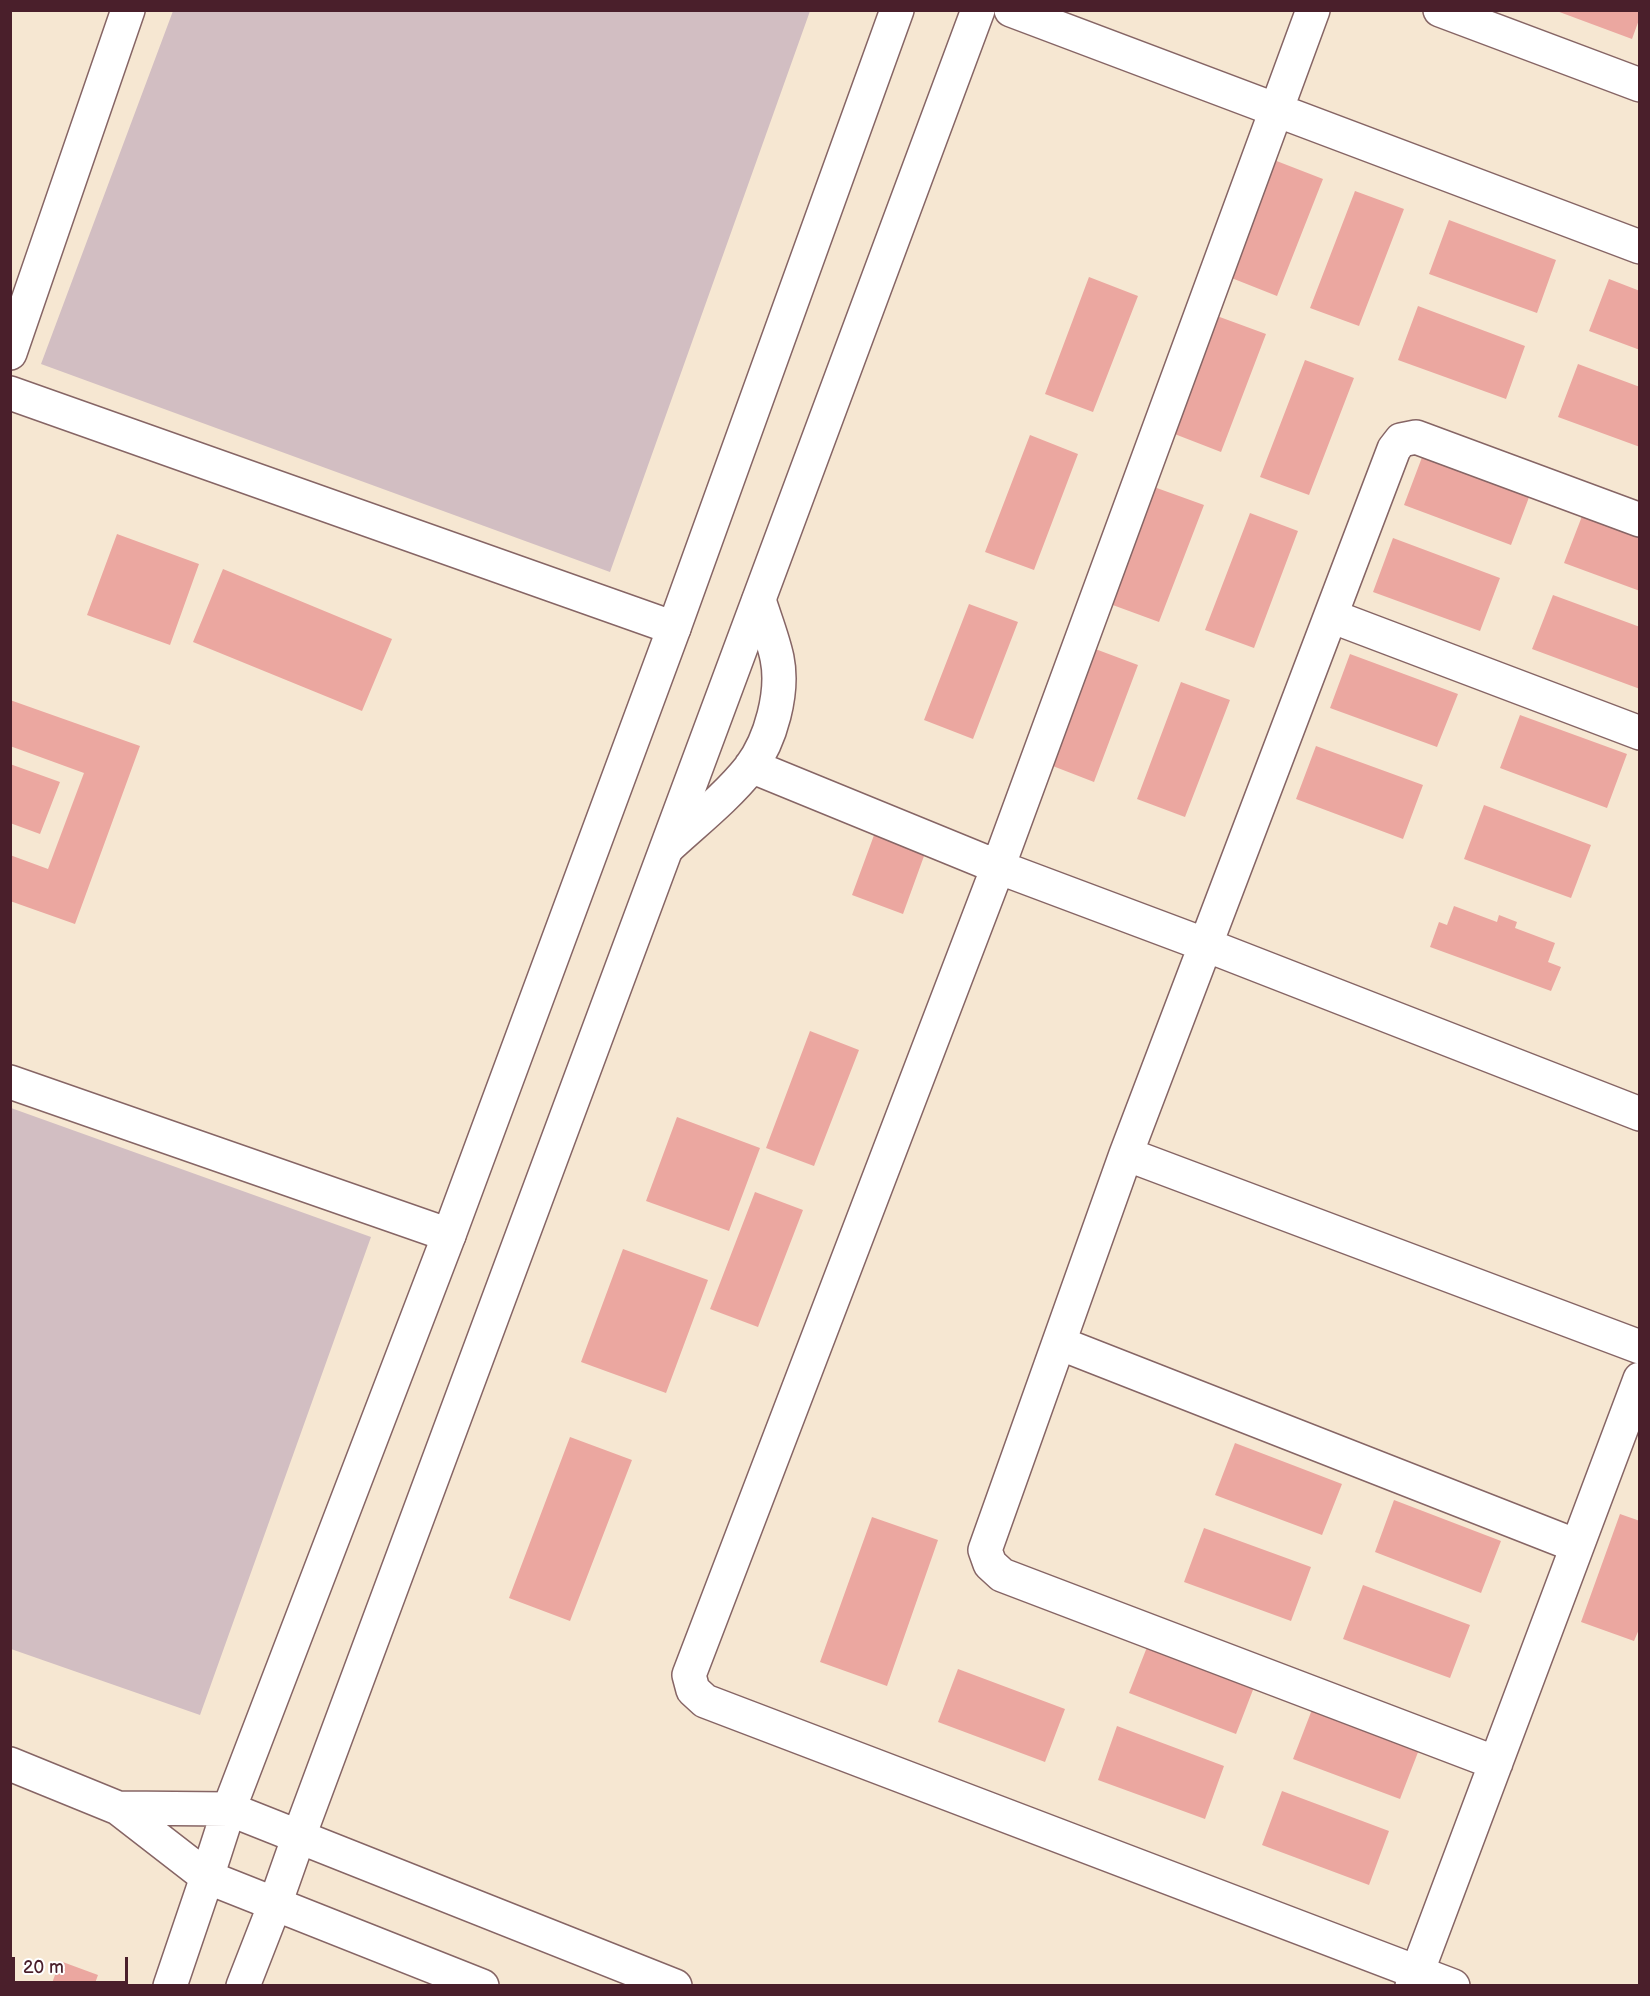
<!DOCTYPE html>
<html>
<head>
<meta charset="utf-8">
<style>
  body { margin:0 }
  #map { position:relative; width:1650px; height:1996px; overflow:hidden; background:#f6e7d2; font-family:"Balsamiq Sans",sans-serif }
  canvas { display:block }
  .frame { position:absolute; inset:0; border:12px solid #4a1f2b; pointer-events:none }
  .scale { position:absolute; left:12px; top:1957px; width:116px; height:27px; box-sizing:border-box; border:3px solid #4a1f2b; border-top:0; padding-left:8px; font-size:18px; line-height:21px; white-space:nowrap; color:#4a1f2b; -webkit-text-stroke:4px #fff; paint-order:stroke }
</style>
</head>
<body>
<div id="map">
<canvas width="1650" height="1996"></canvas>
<div class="frame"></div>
<div class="scale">20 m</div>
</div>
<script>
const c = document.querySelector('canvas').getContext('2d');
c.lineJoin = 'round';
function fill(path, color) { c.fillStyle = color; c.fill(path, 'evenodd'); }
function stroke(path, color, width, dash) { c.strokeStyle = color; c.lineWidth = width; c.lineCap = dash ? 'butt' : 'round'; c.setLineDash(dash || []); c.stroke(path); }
const industrial = new Path2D(`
  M173 11H810L610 572 41 364Z
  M11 1108 371 1237 200 1715 11 1649Z`);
const building = new Path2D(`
  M1554 10H1640V17L1632 39Z
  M1274 160 1323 179 1277 296 1229 277Z
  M1355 191 1404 209 1359 326 1310 308Z
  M1449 220 1556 260 1537 313 1429 274Z
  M1089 277 1138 296 1093 412 1045 394Z
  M1609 279 1640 291V350L1589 331Z
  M1418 306 1525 346 1506 399 1398 360Z
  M1217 316 1266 334 1221 452 1172 433Z
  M1305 360 1354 378 1309 495 1260 477Z
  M1578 364 1640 387V447L1558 417Z
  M1030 435 1078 454 1034 570 985 552Z
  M1424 452 1531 492 1511 545 1404 505Z
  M1154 487 1204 505 1159 622 1110 604Z
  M1584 511 1640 532V591L1564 563Z
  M1250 513 1298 531 1254 648 1205 630Z
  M117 534 199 564 170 645 87 615Z
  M1393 538 1500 578 1480 631 1373 592Z
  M223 569 392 639 362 711 193 642Z
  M1553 595 1640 627V689L1532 649Z
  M969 604 1018 622 973 739 924 720Z
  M1090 647 1138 665 1094 782 1045 763Z
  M1350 654 1458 694 1437 747 1330 708Z
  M1181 682 1230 700 1185 817 1137 799Z
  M10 700 140 746 75 924 10 901V855L48 869 84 773 10 746Z
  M1520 715 1627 754 1607 808 1500 768Z
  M1316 746 1423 785 1403 839 1296 799Z
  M10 764 60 782 40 834 10 823Z
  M1484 805 1591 845 1571 898 1464 859Z
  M877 827 928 845 903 914 852 895Z
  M1454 906 1497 922 1499 915 1517 922 1515 928 1555 943 1548 962 1561 967 1551 991 1430 947 1439 922 1447 925Z
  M810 1031 859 1050 814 1166 766 1148Z
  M677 1117 760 1148 729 1231 646 1201Z
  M755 1192 803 1210 758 1327 710 1309Z
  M623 1249 708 1280 666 1393 581 1362Z
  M570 1437 632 1460 570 1621 509 1598Z
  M1235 1443 1342 1484 1322 1535 1215 1495Z
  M1394 1500 1501 1541 1481 1593 1375 1552Z
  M1620 1514 1640 1521V1627L1634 1641 1581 1622Z
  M872 1517 938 1540 887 1686 820 1662Z
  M1204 1528 1311 1567 1291 1621 1184 1582Z
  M1363 1585 1470 1625 1450 1678 1343 1639Z
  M1149 1642 1256 1682 1236 1734 1129 1693Z
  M958 1669 1065 1709 1045 1762 938 1722Z
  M1313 1707 1420 1747 1400 1799 1293 1759Z
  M1117 1726 1224 1766 1205 1819 1098 1780Z
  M1282 1791 1389 1831 1369 1885 1262 1845Z
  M60 1961 98 1975 94 1986H51Z`);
const minor = new Path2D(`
  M1011 10 1640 247
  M1313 10 998 867 689 1675 693 1690 705 1701 1453 1986
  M1440 10 1640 85
  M10 353 128 10
  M10 393 674 628
  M1331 616 1640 733
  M751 766 998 867 1206 945 1640 1114
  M667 848C695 822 726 798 750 768 771 740 784 692 777 658 773 639 765 619 759 600
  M10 1082 449 1235
  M1126 1154 1640 1347
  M1059 1343 1577 1546
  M1496 1763 1002 1575 990 1564 985 1550 1126 1154 1394 449 1401 440 1416 437 1640 520
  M10 1764 118 1808 207 1877 229 1809 118 1808
  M275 1904 299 1836
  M1412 1986 1640 1379`);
const tertiary = new Path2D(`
  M299 1836 978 10
  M170 1986 207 1877 482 1986
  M243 1986 275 1904
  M675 1986 229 1809 449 1235 674 628 897 10`);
fill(industrial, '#d2bec2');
fill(building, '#eba7a0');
stroke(minor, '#866565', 36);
stroke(tertiary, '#866565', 36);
stroke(minor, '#fff', 33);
stroke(tertiary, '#fff', 33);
</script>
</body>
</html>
